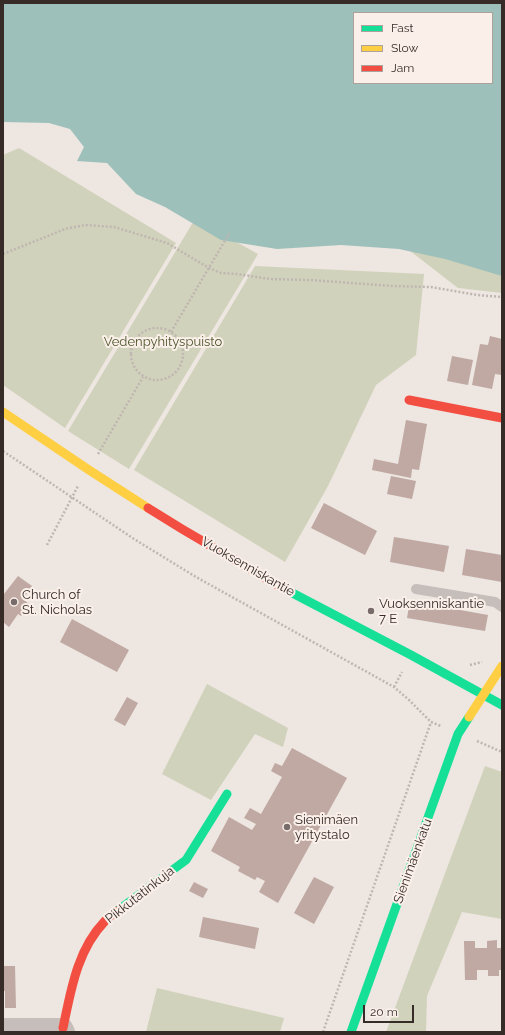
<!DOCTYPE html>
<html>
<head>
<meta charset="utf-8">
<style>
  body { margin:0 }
  #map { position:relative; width:505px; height:1035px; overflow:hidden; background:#ede6e1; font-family:Raleway,sans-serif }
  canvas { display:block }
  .frame { position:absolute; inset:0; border:4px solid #372b28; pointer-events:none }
  .legend { position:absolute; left:353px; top:12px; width:140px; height:72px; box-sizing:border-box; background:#faf0e9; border:1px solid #aca19c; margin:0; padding:5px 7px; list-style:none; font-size:12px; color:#372b28 }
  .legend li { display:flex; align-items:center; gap:8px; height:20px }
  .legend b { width:20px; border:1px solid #aca19c }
  .scale { position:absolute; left:363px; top:1005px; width:51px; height:18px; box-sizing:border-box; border:2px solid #372b28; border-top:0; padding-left:5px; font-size:12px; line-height:14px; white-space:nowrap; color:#372b28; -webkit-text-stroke:3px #faf0e9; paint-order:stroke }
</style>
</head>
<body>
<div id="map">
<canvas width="505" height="1035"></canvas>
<div class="frame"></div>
<ul class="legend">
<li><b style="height:5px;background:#16e098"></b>Fast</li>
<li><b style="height:5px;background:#ffcf43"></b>Slow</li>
<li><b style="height:5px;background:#f24e42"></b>Jam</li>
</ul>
<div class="scale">20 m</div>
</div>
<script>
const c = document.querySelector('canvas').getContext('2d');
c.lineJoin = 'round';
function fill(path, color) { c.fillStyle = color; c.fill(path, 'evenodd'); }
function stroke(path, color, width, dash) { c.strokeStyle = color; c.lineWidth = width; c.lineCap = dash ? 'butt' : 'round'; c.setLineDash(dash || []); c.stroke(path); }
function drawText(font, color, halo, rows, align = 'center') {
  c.font = font + ' Raleway,sans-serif'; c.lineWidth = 4; c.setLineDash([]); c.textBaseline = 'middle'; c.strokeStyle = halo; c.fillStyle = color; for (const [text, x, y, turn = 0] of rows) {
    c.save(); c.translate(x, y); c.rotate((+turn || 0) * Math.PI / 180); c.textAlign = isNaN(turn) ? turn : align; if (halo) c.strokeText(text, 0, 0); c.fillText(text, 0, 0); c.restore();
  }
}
const green = new Path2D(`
  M19 148 176 243 65 428 3 385V155Z
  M195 219 258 254 129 469 68 431Z
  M392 237 502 255V293L458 288Z
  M255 266 424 274 416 355 376 385 328 486 285 562 134 470Z
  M207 684 288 728 283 747 255 734 211 800 162 774Z
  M485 766 502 772V919L462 912 427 996 426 1032H386Z
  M157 988 284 1018 280 1032H146Z`);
const water = new Path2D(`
  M3 3H502V276L445 259 399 249 341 245 277 249 221 240 165 207 136 194 107 163 77 161 84 147 70 129 49 123 3 122ZM354 13H492V83H354Z`);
const building = new Path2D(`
  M490 336 502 339V375L495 374 492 389 472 385 480 344 488 345Z
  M452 356 473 360 468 385 447 381Z
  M406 420 427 424 419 470 412 469 411 478 372 470 374 459 398 464Z
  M391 476 416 481 412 499 387 494Z
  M324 503 377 531 365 555 311 528Z
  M394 537 449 546 444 572 390 562Z
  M466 549 502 555V582L462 575Z
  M18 576 32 586 23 599 29 604 21 616 18 614 9 627 3 622V593L4 594Z
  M410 601 488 615 485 631 407 618Z
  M72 619 129 650 117 672 60 642Z
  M127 697 138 703 125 726 114 720Z
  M292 748 347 778 278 903 259 892 265 881 257 877 255 880 238 871 240 867 211 851 229 817 252 830 256 824 244 818 250 808 261 814 282 777 271 771 275 763 282 766Z
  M314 877 334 887 314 924 294 913Z
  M194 882 208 889 203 898 189 891Z
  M203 917 259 928 255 949 199 937Z
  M497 940V948H502V970H499V976H488V970H477V980H465L464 941H475V948H487V941Z
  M4 966H15L16 1008H5V991H3V972L4 971Z`);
const path = new Path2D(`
  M3 254 65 229 85 225 114 227 167 243 209 268 221 273 237 274 270 279 310 280 392 286 431 287 477 295 502 297
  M131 354a26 26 0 1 1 52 0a26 26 0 1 1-52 0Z
  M171 332 230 232
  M3 451 134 539 196 577 394 687 409 700 431 722 441 726
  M98 454 143 377
  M47 545 78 486
  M470 665 482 662
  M394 687 402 672
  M477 741 502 752
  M323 1032 431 722`);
const lane = new Path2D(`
  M416 589 495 602 502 607`);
const street = new Path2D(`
  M3 1028H63L65 1032`);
const fast = new Path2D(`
  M279 586 411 655 502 705
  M117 911 186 860 227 794
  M351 1032 458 734 469 717`);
const slow = new Path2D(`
  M3 412 89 470 148 508
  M469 717 502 666`);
const jam = new Path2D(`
  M409 400 502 418
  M148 508 182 529 279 586
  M63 1028C71 990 77 950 105 921 108 917 113 914 117 911`);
const markers = [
  [14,602,4,"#776c69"],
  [371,611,4,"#776c69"],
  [287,827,4,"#776c69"]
];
const parkNames = [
  ["Vedenpyhityspuisto",163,342]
];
const streetNames = [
  ["Vuoksenniskantie",248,567,30],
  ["Sienimäenkatu",413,861,-70],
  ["Pikkutatinkuja",140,895,-38]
];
const poiNames = [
  ["Church of",22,595],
  ["St. Nicholas",22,610],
  ["Vuoksenniskantie",379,604],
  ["7 E",379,619],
  ["Sienimäen",295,820],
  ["yritystalo",295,835]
];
fill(green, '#d1d2bb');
fill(water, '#9dc0bb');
fill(building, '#c0a8a3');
stroke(path, '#bfb6b2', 2.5, [2, 2]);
stroke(lane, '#c6beba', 10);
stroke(street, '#c6beba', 20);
stroke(fast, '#16e098', 9);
stroke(slow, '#ffcf43', 9);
stroke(jam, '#f24e42', 9);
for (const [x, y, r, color] of markers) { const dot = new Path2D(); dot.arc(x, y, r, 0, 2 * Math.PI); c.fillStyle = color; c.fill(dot); stroke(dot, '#faf0e9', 1.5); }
drawText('13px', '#4c552c', '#faf0e9', parkNames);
drawText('13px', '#372b28', '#faf0e9', streetNames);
drawText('13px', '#372b28', '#faf0e9', poiNames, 'left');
</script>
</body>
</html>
